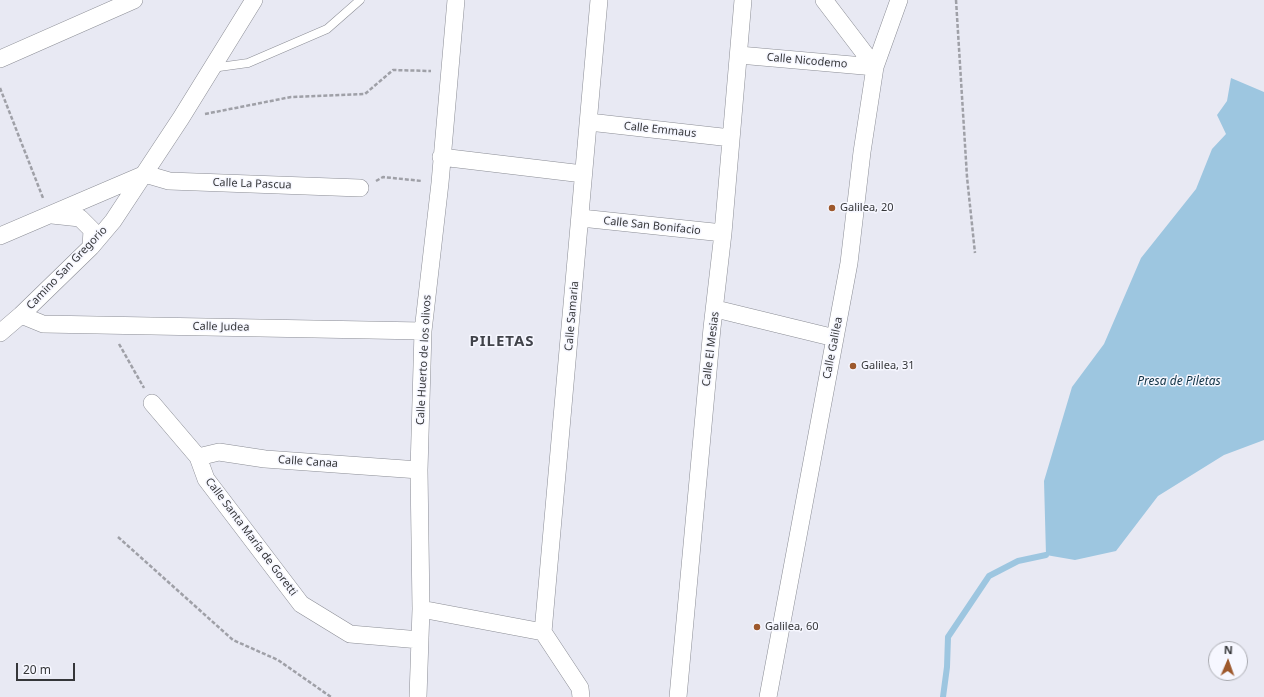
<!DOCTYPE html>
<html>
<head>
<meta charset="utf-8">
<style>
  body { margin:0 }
  #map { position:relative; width:1264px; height:697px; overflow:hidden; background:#e8e9f3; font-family:"Noto Sans",sans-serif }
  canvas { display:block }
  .north { position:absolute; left:1208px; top:641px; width:40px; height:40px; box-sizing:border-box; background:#f6f7ff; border:1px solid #a9aab0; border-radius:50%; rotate:2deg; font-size:11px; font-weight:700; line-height:16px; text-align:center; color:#353639 }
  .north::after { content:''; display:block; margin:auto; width:14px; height:18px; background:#9d582c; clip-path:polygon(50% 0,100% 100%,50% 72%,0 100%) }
  .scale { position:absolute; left:16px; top:663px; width:59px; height:18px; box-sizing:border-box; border:2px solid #353639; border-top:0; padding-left:5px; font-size:12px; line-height:14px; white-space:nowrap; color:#353639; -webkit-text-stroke:3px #f6f7ff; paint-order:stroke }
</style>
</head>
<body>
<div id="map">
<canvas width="1264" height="697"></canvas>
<div class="north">N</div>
<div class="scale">20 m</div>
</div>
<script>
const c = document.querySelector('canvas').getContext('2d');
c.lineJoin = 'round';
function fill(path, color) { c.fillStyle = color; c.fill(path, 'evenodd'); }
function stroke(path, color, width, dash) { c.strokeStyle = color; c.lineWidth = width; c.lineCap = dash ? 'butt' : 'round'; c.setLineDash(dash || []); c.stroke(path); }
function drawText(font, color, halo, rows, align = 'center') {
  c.font = font + ' "Noto Sans",sans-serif'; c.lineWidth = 3; c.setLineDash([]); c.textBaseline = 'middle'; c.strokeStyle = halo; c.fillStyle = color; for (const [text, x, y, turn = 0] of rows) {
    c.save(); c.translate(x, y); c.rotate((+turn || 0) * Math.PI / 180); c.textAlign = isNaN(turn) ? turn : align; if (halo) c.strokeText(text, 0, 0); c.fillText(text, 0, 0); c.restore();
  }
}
const water = new Path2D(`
  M1231 78 1264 92V440L1224 455 1158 496 1116 551 1075 560 1046 555 1044 481 1072 387 1104 344 1141 258 1196 189 1212 149 1226 134 1217 115 1227 101Z`);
const stream = new Path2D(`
  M943 697 947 667 948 637 989 576 1018 561 1046 555`);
const path = new Path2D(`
  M956 0 967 177 975 253
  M0 88 43 198
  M205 114 291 97 365 94 393 70 431 71
  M376 181 383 177 422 181
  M119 344 144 388
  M118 537 233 640 278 660 331 697`);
const lane = new Path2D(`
  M212 68 248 63 327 29 360 0`);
const street = new Path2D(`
  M824 0 875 67
  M739 55 875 67
  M0 59 134 0
  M589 122 731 138
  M441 157 583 174
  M52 215 80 218 92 230 91 247
  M581 218 723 233
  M0 236 145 174 169 181 360 188
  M716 309 835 338
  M21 315 43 324 423 331
  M0 333 21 315 91 247 113 221 181 118 254 0
  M152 403 198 457 206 479 301 604 350 634 420 640
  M198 457 219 452 265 459 419 470
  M421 609 543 632 580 688 581 697
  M543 632 599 0
  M418 697 421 609 419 470 423 331 440 183 456 0
  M678 697 712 328 723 233 743 0
  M768 697 849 263 862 152 875 67 899 0`);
const markers = [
  [832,208,4,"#9d582c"],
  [853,366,4,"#9d582c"],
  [757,627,4,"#9d582c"]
];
const streetNames = [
  ["Calle Nicodemo",807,61,5],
  ["Calle Emmaus",660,130,6],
  ["Calle La Pascua",252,184,2],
  ["Calle San Bonifacio",652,226,6],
  ["Camino San Gregorio",67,268,-46],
  ["Calle Samaria",572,316,-85],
  ["Calle Judea",221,327,1],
  ["Calle Galilea",833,348,-79],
  ["Calle El Mesias",711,349,-83],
  ["Calle Huerto de los olivos",424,360,-87],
  ["Calle Canaa",308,462,4],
  ["Calle Santa María de Goretti",251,537,53]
];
const poiNames = [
  ["Galilea, 20",840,208],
  ["Galilea, 31",861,366],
  ["Galilea, 60",765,627]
];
const waterNames = [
  ["Presa de Piletas",1179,382]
];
const districtNames = [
  ["PILETAS",502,342]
];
fill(water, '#9dc6e0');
stroke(stream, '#9dc6e0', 6);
stroke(lane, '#8b8d95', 9);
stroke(street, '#8b8d95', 18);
stroke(path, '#9fa0a7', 2.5, [4, 2]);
stroke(lane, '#fff', 8);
stroke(street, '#fff', 17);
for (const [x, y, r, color] of markers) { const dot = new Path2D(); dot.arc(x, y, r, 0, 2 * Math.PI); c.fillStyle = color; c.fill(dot); stroke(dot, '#f6f7ff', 1.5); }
drawText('11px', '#353639', '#f6f7ff', streetNames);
drawText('11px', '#353639', '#f6f7ff', poiNames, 'left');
drawText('italic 12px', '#0e3144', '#f6f7ff', waterNames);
c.letterSpacing = '1px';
drawText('bold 15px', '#41434a', '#f6f7ff', districtNames);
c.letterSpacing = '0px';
</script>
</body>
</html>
